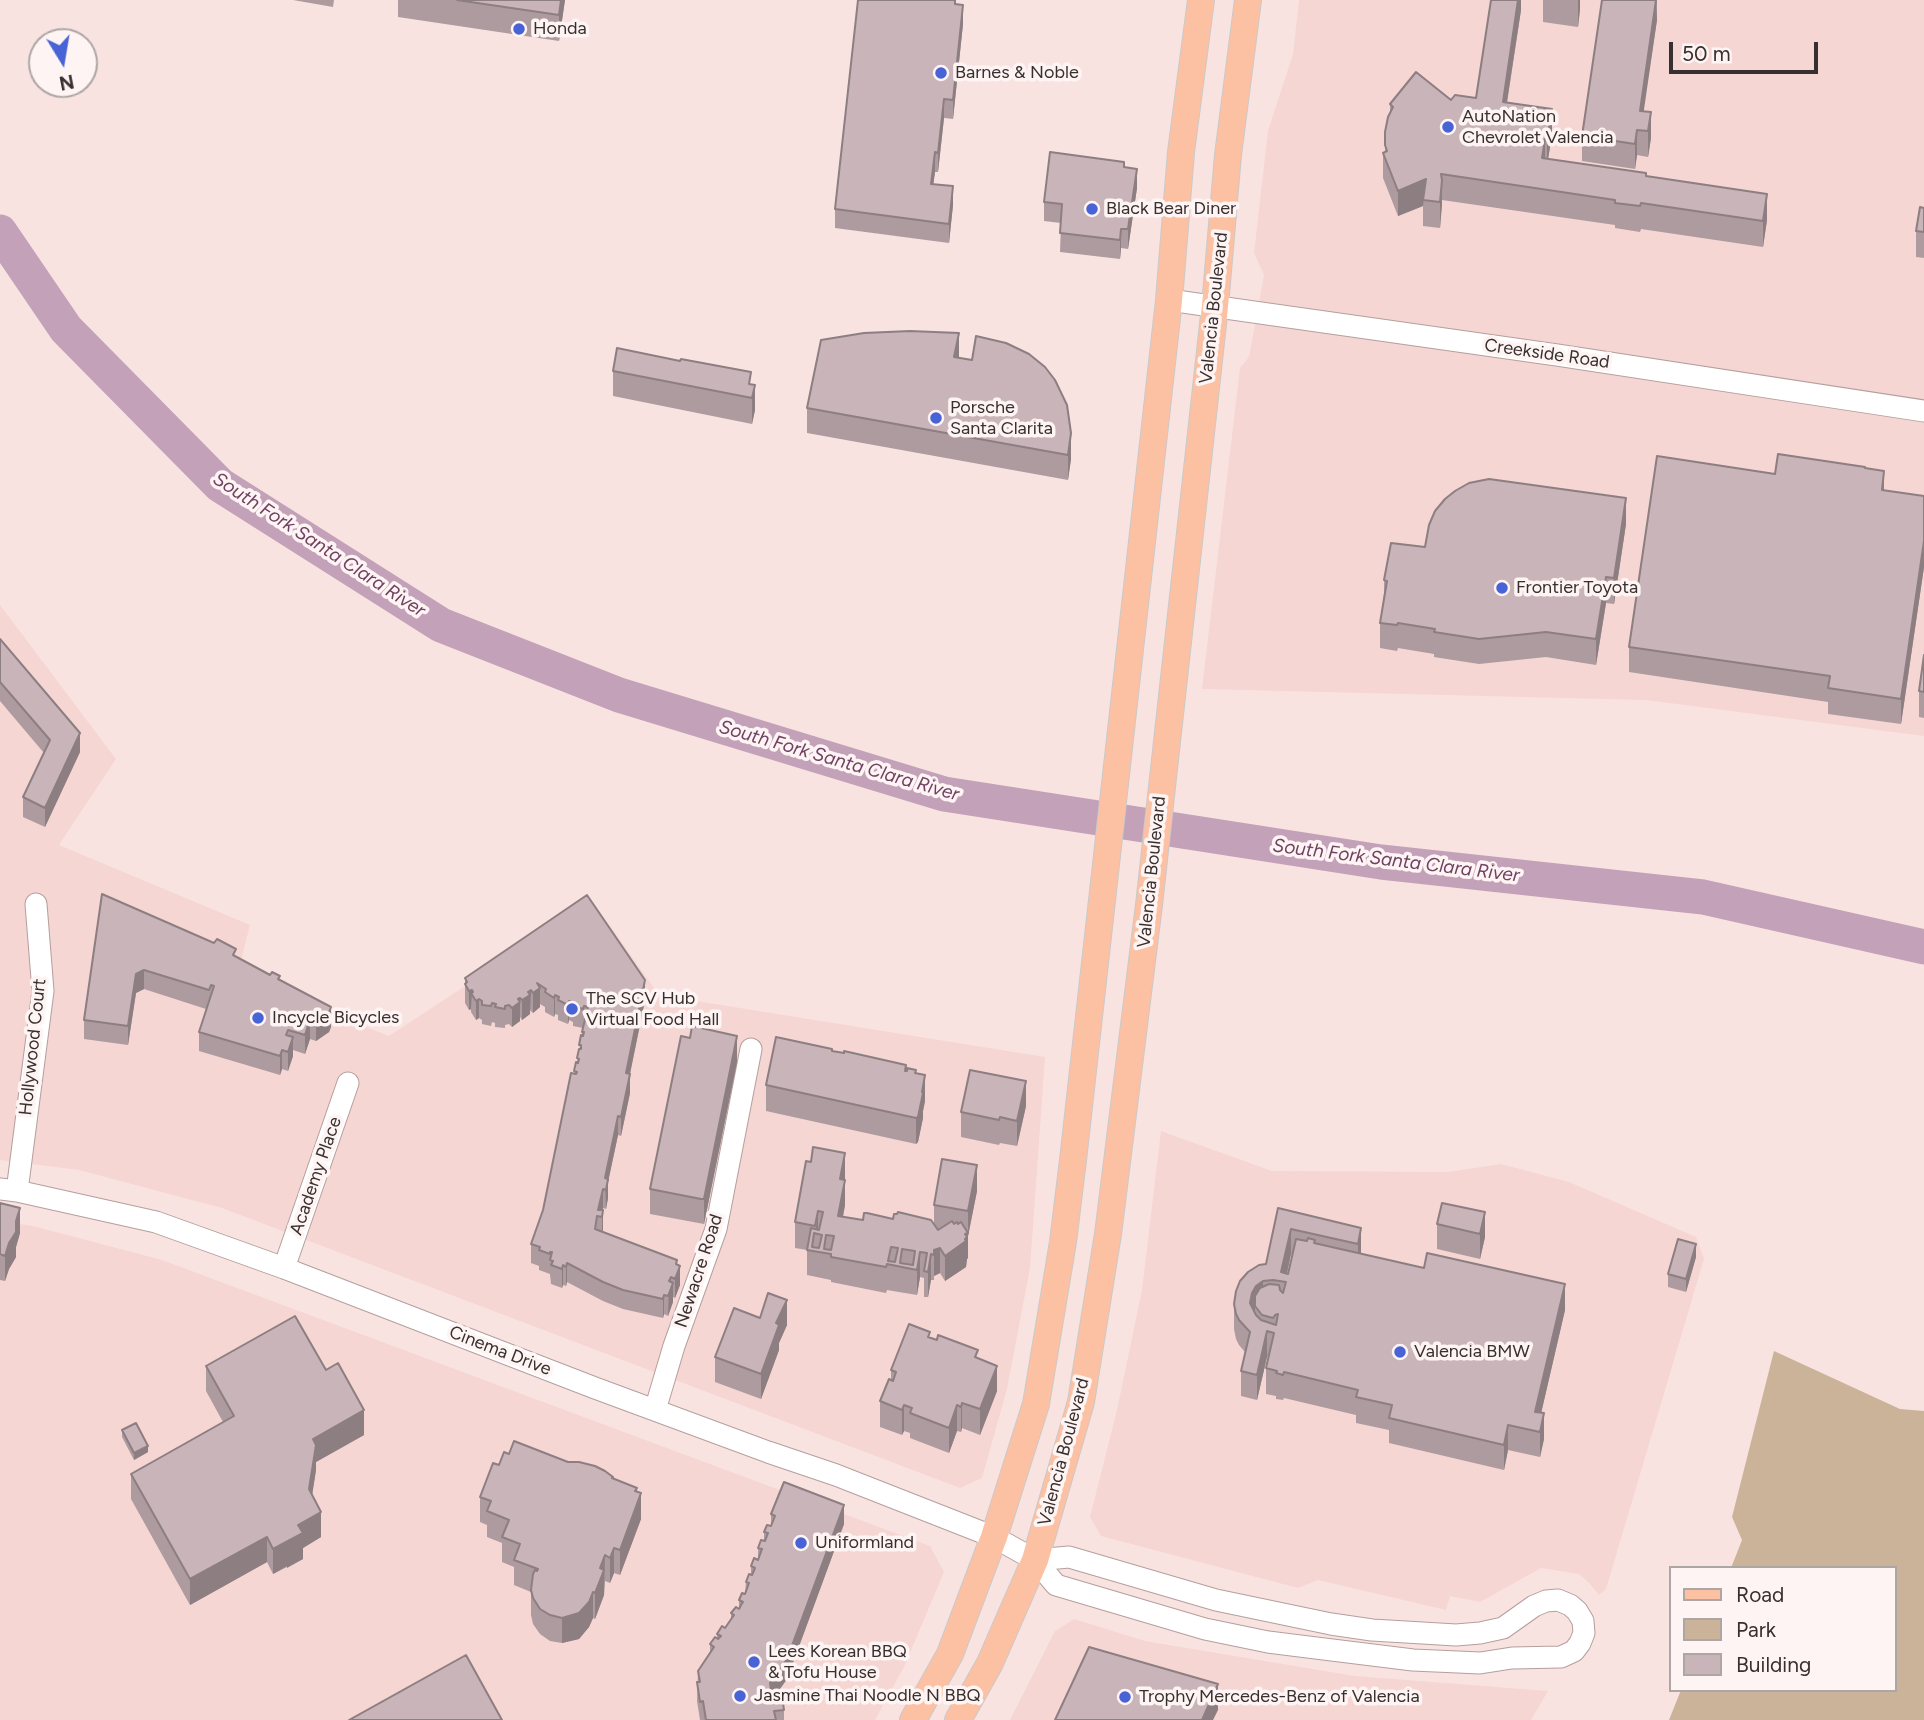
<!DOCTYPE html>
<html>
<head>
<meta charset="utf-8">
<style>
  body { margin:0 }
  #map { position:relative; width:1924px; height:1720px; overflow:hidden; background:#f9e3e1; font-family:Figtree,sans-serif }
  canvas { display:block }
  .legend { position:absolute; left:1669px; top:1566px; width:228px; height:126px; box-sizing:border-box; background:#fdf4f3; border:2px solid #aea6a5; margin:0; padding:9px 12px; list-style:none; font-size:21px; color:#38302f }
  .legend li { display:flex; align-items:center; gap:14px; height:35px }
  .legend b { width:35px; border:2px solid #aea6a5 }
  .north { position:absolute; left:28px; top:28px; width:70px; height:70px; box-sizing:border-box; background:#fdf4f3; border:2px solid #aea6a5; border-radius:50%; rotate:169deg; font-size:19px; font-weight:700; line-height:28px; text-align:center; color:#38302f }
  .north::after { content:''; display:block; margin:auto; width:24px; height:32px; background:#4763d6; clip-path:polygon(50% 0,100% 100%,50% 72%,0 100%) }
  .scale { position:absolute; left:1669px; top:42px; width:149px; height:32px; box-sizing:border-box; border:4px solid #38302f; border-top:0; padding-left:9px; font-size:21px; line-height:24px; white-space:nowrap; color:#38302f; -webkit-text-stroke:5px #fdf4f3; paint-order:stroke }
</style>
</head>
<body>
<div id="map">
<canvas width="1924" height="1720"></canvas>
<ul class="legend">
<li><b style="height:9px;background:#fcc1a3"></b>Road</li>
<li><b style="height:19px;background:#cbb399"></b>Park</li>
<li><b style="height:19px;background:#c9b4b9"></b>Building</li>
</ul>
<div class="north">N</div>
<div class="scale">50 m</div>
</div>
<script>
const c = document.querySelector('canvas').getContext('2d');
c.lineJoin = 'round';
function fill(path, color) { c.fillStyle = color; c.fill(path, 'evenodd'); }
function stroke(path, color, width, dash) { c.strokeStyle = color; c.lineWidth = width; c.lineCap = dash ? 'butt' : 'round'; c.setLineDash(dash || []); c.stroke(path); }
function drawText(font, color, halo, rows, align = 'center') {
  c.font = font + ' Figtree,sans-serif'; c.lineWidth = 7; c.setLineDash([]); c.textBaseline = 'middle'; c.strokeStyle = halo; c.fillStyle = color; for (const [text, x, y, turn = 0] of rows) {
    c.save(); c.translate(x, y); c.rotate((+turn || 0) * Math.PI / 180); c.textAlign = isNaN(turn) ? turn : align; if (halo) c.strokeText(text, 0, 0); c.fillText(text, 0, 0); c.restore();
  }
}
const built = new Path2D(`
  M1299 0H1924V736L1646 700 1202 689 1240 368 1249 357 1264 275 1254 253 1268 131 1293 54Z
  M0 605 116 759 59 845 250 925 240 965 336 1015 389 1036 593 902 659 995 1045 1057 1030 1268 1007 1389 982 1478 960 1488 222 1208 79 1170 0 1160Z
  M1161 1131 1272 1171 1448 1172 1501 1164 1569 1182 1696 1237 1704 1259 1606 1589 1599 1595 1589 1583 1579 1574 1541 1568 1480 1602 1450 1596 1446 1610 1318 1580 1298 1588 1101 1536 1090 1517 1117 1410 1142 1290Z
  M0 1221 33 1226 162 1260 930 1546 944 1572 904 1667 875 1720H0Z
  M1074 1619 1145 1641 1355 1676 1548 1691 1531 1720H1010L1055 1631Z`);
const green = new Path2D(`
  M1774 1351 1900 1409 1924 1411V1720H1669L1681 1690H1894V1568H1731L1742 1540 1732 1517Z`);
const river = new Path2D(`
  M0 232 66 329 220 485 441 625 619 695 944 794 1381 862 1703 897 1924 947`);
const minor = new Path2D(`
  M1169 300 1557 355 1924 411
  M0 1189 17 1191 156 1222 284 1268 595 1388 768 1452 836 1475 994 1537 1035 1560 1056 1585 1205 1629 1268 1642 1324 1649 1413 1660 1480 1663 1512 1658 1561 1657 1574 1651 1580 1643 1584 1633 1583 1621 1577 1611 1570 1605 1558 1600 1546 1601 1534 1606 1503 1628 1480 1633 1456 1635 1372 1630 1331 1624 1216 1600 1069 1557 1035 1560
  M17 1191 43 991 36 904
  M284 1268 348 1083
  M655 1410 674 1346 716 1229 751 1049`);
const major = new Path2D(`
  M913 1720 950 1654 994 1537 1036 1404 1063 1242 1073 1160 1169 300 1181 152 1201 0
  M958 1720 990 1663 1035 1560 1081 1402 1108 1234 1149 905 1215 306 1228 155 1248 0`);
const wall = new Path2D(`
  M293 0H334L333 7Z
  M398 0H565L559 41 398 17Z
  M1521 0V10L1507 103 1552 135 1548 159 1646 176 1767 220 1763 247 1641 229 1640 232 1615 228V225L1442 200 1440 228 1423 226V206L1398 216 1383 178V153L1385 152V132L1390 113V104L1476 98Z
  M1543 0H1580V9L1578 27 1543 22Z
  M1657 0V20L1643 111 1651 138 1648 157 1637 155 1635 169 1582 161V136Z
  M957 4 963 24 953 119 944 118 938 172H935L933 184 953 205 949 243 835 228V209Z
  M1124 167 1137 188 1128 249 1121 248 1120 259 1060 252 1061 223 1044 221V202Z
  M1924 208V258L1916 257V231Z
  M976 336 1071 459 1068 480 807 433V408L959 358 972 360Z
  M613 371 751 384 755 410 752 424 613 396Z
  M1865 468 1884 490 1924 496V567L1901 724 1828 714V702L1629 672V647L1775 474Z
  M1626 524 1614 604 1606 603 1596 665 1546 657 1479 664 1434 657V654L1398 648 1397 651 1380 648V623L1384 594V580L1425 547Z
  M0 639 80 752 45 827 23 817V797L44 753 0 701Z
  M1924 655V718L1919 717V691Z
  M102 894 236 956 280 979 331 1027 329 1032 316 1041 310 1039 305 1054 293 1050V1056L288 1071 282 1069 280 1075 199 1051V1032L206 1009 144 989 136 993 128 1045 84 1039V1020Z
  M587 895 645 1000 630 1074V1093L621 1136 618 1135 608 1182V1198L606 1209 603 1208 602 1210V1232L677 1265 680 1285 675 1298 673 1297V1302L668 1316 664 1314 663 1318 623 1309 603 1301 567 1282 566 1286 563 1285 562 1288 551 1284 550 1274 539 1270V1266L531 1263V1244L543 1210 577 1062 583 1028 573 1026V1022L569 1020 568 1024 558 1020V1015L555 1014 554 1017 545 1012V1007L540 1004V1007L533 1013 530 1010V1014L522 1020 520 1017V1021L512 1027 509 1024 505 1025V1028L495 1027V1023L492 1022 491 1026 482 1024V1020L479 1018 476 1020 471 1012V1009L469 1010 465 1003V978Z
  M832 1051 916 1073 925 1101 923 1111V1118L918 1142 916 1144 766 1111V1085Z
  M737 1062 704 1224 650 1214V1189Z
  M1026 1106 1017 1146 1000 1143 999 1145 961 1137V1112Z
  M845 1153V1205L843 1217 863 1220 893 1219 934 1224V1205L977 1191 968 1236V1258L967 1259 966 1267 945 1281 940 1273 934 1276V1280H931L928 1297H924V1278L920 1277 917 1295 887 1290 886 1293 831 1282V1280L807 1275V1250L795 1248V1222L811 1162Z
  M0 1203 20 1233 16 1247V1257L9 1269 5 1281 0 1280Z
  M1442 1203 1485 1237 1480 1259 1437 1249V1224Z
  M1278 1208 1361 1228V1254L1565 1310 1541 1413 1544 1439 1540 1457 1508 1450 1504 1470 1389 1443V1430L1356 1423V1415L1284 1398 1283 1400 1276 1399V1396L1266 1394V1368L1269 1357H1267L1257 1400 1241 1396V1371L1245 1352 1239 1345 1236 1339 1234 1329V1304L1266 1264ZM1291 1254 1292 1255 1288 1274H1287Z
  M1696 1257 1686 1292 1668 1287V1274Z
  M760 1318 787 1325 779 1343V1350L761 1399 715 1382V1357Z
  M930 1337 978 1358 997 1391 980 1435 962 1428 961 1432 957 1431 949 1453 910 1438V1433L904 1431 902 1435 880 1427V1401L891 1380V1370Z
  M206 1366 326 1370 364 1435 316 1462V1470L312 1495 321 1537 303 1548V1559L273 1574 267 1562 190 1605 131 1499V1474L223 1422 206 1391Z
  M122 1430 148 1452 134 1460 122 1437Z
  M509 1454 613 1479 637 1491 641 1519 620 1575 614 1573 610 1583 605 1581 604 1595 595 1619 593 1618 589 1627 579 1639 562 1643 550 1641 540 1634 533 1624 531 1615V1592L514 1585V1567L502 1562V1543L487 1537V1525L480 1522V1497L499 1465Z
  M771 1514 844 1524 787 1679 779 1690 784 1710V1720H700L697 1701 698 1671 710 1652V1644L717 1639V1634L725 1628 731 1620V1613L739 1608V1600L745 1594 746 1582 751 1575V1566L758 1559V1548L764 1541V1532L771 1526Z`);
const shadedWall = new Path2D(`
  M561 0H565L559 41V15Z
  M1518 0H1521V10L1503 127V102Z
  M1578 0H1580V9L1578 27Z
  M1656 0 1657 20 1641 130 1640 111Z
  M963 5V24L953 119V100Z
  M944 99V118L938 172V153Z
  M1552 109V135L1547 165V139Z
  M1651 112V138L1648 157V131Z
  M1637 130V155L1635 169V144Z
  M1545 139V165L1542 158Z
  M935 152V172L931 203V184Z
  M1137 169V188L1128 249V229Z
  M1426 179 1423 206 1398 216V191Z
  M1442 180V205L1440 228V202Z
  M953 186V205L949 243V224Z
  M1767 194V220L1763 247V221Z
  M1121 229V248L1120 259V240Z
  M959 333V358L954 357Z
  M755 385V410L752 424V398Z
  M1071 433V459L1068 480V455Z
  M1884 471V496L1882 490Z
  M1626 498V524L1614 604V578Z
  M1924 541V567L1901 724V699Z
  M1606 577V603L1596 665V639Z
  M80 733V752L45 827V808Z
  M144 970V989L136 993 128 1045V1026L136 974Z
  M645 980V1000L626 1093V1073Z
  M540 988V1007L533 1013V993Z
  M472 990 471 1009 469 1010V991Z
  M531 990 530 1014 522 1020V1000Z
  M555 995V1014L554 1017V998Z
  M520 998V1021L512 1027V1008Z
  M479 999V1018L476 1020V1001Z
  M569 1001V1020L568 1024V1005Z
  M331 1007V1027L329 1032 316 1041V1021Z
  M310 1019V1039L305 1054V1035Z
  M737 1036V1062L704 1224V1199Z
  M293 1037V1056L288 1071V1052Z
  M282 1050V1069L280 1075V1056Z
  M630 1074V1093L621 1136V1117Z
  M925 1075V1101L923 1111V1118L918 1142 916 1144V1118Z
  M1026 1081V1106L1017 1146V1121Z
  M618 1116V1135L608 1182V1198L606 1209 605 1178Z
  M845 1153V1179L840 1204V1179Z
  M977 1165V1191L968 1236V1258L967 1259 966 1267 945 1281V1256L968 1233V1211Z
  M845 1180V1205L838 1242V1216Z
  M603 1189V1208L601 1217 598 1210Z
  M20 1208V1233L16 1247V1257L9 1269 5 1281V1256Z
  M603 1210V1230L602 1236V1217Z
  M818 1211V1234L815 1233Z
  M1485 1212V1237L1480 1259V1234Z
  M1361 1228V1253L1358 1270V1244Z
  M1291 1229V1254L1285 1282 1281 1272Z
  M1696 1244V1257L1686 1292V1279Z
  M940 1248V1273L934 1276V1280V1250Z
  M920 1252V1277L917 1295V1270Z
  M931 1254V1280L928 1297V1272Z
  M677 1260V1273L680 1266V1285L675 1298V1279Z
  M567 1263V1282L566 1286V1267Z
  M563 1265V1285L562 1288V1269Z
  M671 1277V1290L673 1283V1302L668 1316 669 1281Z
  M1263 1281V1307L1255 1306V1313L1250 1303 1252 1293 1256 1286Z
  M1565 1284V1310L1537 1431 1535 1412Z
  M664 1295V1314L663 1318V1299Z
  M787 1300V1325L779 1343V1350L761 1399V1374L776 1323Z
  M1267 1331V1357L1257 1400V1375Z
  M997 1366V1391L980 1435V1409Z
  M962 1403V1428L961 1432V1407Z
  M904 1405V1431L902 1435V1410Z
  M957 1405V1431L949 1453V1428Z
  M364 1410V1435L316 1462V1470L309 1515V1489L313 1439Z
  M1544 1413V1439L1540 1457V1432Z
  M1508 1425V1450L1504 1470V1445Z
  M148 1446V1452L134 1460V1453Z
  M637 1488V1506L641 1493V1519L620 1575V1550Z
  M844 1505V1524L787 1679 770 1703V1683Z
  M321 1512V1537L303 1548V1559L287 1568V1542L298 1525Z
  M267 1537V1562L190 1605V1579Z
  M287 1541V1566L273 1574V1549Z
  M614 1548V1573L610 1583V1558Z
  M605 1555 604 1595 595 1619V1593L600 1568Z
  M593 1592V1618L589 1627 579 1639 562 1643V1618Z
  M1218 1684V1710L1213 1720H1202Z`);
const building = new Path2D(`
  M457 0H561L559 15Z
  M858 0H955V4L963 5 953 100 944 99 938 153 935 152 931 184 953 186 949 224 835 209Z
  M1491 0H1518L1503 102 1552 109 1547 139H1545L1542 158 1646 173V176L1767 194 1763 221 1641 203 1640 206 1615 203V200L1441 174 1442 180 1440 202 1423 200 1426 179 1398 191 1383 153 1387 151 1385 145V132L1388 117 1393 107 1390 104 1416 72 1451 100 1455 95 1476 98Z
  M1602 0H1656L1640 111 1651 112 1648 131 1637 130 1635 144 1582 136Z
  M1050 152 1124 162V167L1137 169 1128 229H1121L1120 240 1060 233 1062 204 1044 202Z
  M1920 207 1924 208V232L1916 231Z
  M910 331 959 333 954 357 972 360 976 336 1006 343 1029 354 1045 367 1055 380 1067 405 1071 433 1068 455 807 408 821 340 864 333Z
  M617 348 680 361 681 359 751 372 749 384 755 385 752 398 613 371Z
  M1778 454 1865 467V468L1884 471 1882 490 1924 496V541L1901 699 1828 688 1830 676 1629 647 1657 456 1775 474Z
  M1489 479 1626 498 1614 578 1606 577 1596 639 1546 632 1479 639 1434 632 1435 629 1398 623 1397 625 1380 623 1387 581 1384 580 1391 543 1425 547 1429 525 1435 511 1445 499 1455 491 1469 483Z
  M0 639 80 733 45 808 23 797 50 740 0 682Z
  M1924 655V692L1919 691Z
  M102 894 214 943 217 939 236 949 233 955 270 975 272 972 280 976 278 979 331 1007 329 1012 316 1021 310 1019 305 1035 288 1030 286 1035 293 1037 288 1052 282 1050 280 1056 199 1032 214 986 211 985 209 990 144 970 136 974 128 1026 84 1020Z
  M587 895 645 980 626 1073 630 1074 621 1117 618 1116 605 1178 608 1179 606 1190 603 1189 598 1210H603L602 1217 597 1216 595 1229 677 1260 676 1264 680 1266 675 1279 671 1277 669 1281 673 1283 668 1296 664 1295 663 1299 623 1290 603 1282 567 1263 566 1267 563 1265 562 1269 551 1265 553 1261 550 1260 552 1252H550V1254L539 1250 540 1247 531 1244 543 1210 571 1073 576 1074 577 1072 574 1071 576 1062 578 1063 579 1059 577 1058 579 1049H581V1045H579L581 1035 583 1036 584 1032H582L588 1007 584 1006 583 1009 573 1006 574 1003 569 1001 568 1005 558 1000 559 997 555 995 554 998 545 992 546 989 537 983 540 988 533 993 531 990 528 992 530 995 522 1000 520 998 518 999 520 1002 512 1008 509 1005 505 1006V1009L495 1007 496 1004 492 1003 491 1006 482 1005V1001L479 999 476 1001 471 993 473 992 472 990 469 991 465 984 467 982 465 978Z
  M692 1026 737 1036 704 1199H701L650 1189 681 1036 690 1038Z
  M776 1037 832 1049V1051L844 1053V1051L906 1065 905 1071H907V1068L916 1070 915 1073 925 1075 922 1092 923 1093 918 1117 916 1118 766 1085Z
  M970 1070 1026 1081 1017 1121 1000 1117 999 1120 961 1112Z
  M813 1147 845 1153 840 1179 845 1180 838 1216 863 1220 864 1213H867L893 1219 894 1214H897L898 1212 931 1220 938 1230 952 1221 954 1224 957 1222 958 1224 961 1222 968 1233 965 1234 967 1237 965 1239 966 1241 945 1256 940 1248 934 1250V1255L931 1254 928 1272 924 1271 927 1253 920 1252 917 1270 887 1264 886 1267 831 1257V1254L807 1250 811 1228 819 1230 823 1212 818 1211 815 1226 795 1222 806 1161 811 1162ZM814 1233 822 1235 819 1248 812 1247ZM826 1235 834 1236 831 1250 824 1249ZM891 1247 898 1248 895 1262 888 1261ZM902 1249 915 1251 913 1265 900 1263Z
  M942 1159 977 1165 968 1211 934 1205Z
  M0 1203 20 1208 16 1221V1232L9 1243 5 1256 0 1254Z
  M1442 1203 1485 1212 1480 1234 1437 1224Z
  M1278 1208 1361 1228 1358 1244 1291 1229 1281 1272 1288 1274 1296 1239 1307 1241 1308 1238 1315 1240 1314 1243 1424 1268 1427 1253 1565 1284 1535 1412 1544 1413 1540 1432 1508 1425 1504 1445 1389 1418 1392 1405 1356 1397 1358 1390 1284 1372 1283 1375 1276 1373 1277 1371 1266 1368 1274 1333 1267 1331 1257 1375 1241 1371 1250 1332 1239 1320 1236 1314 1234 1304 1236 1291 1240 1281 1248 1272 1259 1265 1266 1264ZM1273 1280 1286 1282 1283 1293 1280 1290 1279 1285 1269 1284 1260 1288 1255 1296V1306L1262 1315 1273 1318 1275 1315 1278 1314 1276 1325 1261 1320 1256 1315 1250 1303 1252 1293 1256 1286 1263 1281Z
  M1678 1239 1696 1244 1686 1279 1668 1274Z
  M768 1293 787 1300 776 1323 779 1325 761 1374 715 1357 734 1308 760 1318Z
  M295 1316 326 1370 338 1363 364 1410 313 1439 316 1445 309 1489 321 1512 298 1525 303 1533 273 1549 267 1537 190 1579 131 1474 234 1416 206 1366Z
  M909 1324 930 1332 928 1337 937 1340 938 1335 978 1350 975 1357 997 1366 980 1409 962 1403 961 1407 957 1405 949 1428 910 1413 912 1408 904 1405 902 1410 880 1401 889 1379 893 1381 896 1372 891 1370Z
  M136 1423 148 1446 134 1453 122 1430Z
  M514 1441 568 1462H579L595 1466 605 1471 613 1477 612 1478 637 1488 635 1491 641 1493 620 1550 614 1548 610 1558 605 1555 600 1568 604 1570 595 1593 593 1592 589 1602 579 1613 562 1618 550 1615 540 1609 533 1598 531 1590 533 1574 535 1570 537 1571 538 1569 514 1560 520 1544 502 1537 509 1520 487 1511 491 1501 480 1497 493 1463 499 1465 504 1452 509 1454Z
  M784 1482 844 1505 787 1659 770 1683 771 1691 781 1690 784 1710 774 1711 776 1720H706L703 1701 700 1702 697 1682H700L698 1671 714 1647 710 1644 715 1637 718 1639 721 1636 717 1634 722 1626 725 1628 734 1615 731 1613 736 1607 739 1609 741 1605 743 1602 739 1600 742 1593 745 1594 749 1583 746 1582 749 1574 752 1575 755 1568 751 1566 754 1558 758 1560 762 1549 758 1548 761 1540 765 1541 768 1533 764 1532 767 1525 771 1526 775 1516 771 1514Z
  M1089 1647 1218 1684 1202 1720H1055Z
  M466 1655 502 1720H349Z`);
const markers = [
  [519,29,7,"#4763d6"],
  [941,73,7,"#4763d6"],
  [1448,127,7,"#4763d6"],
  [1092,209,7,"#4763d6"],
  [936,418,7,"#4763d6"],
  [1502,588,7,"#4763d6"],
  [572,1009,7,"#4763d6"],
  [258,1018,7,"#4763d6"],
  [1400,1352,7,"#4763d6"],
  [801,1543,7,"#4763d6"],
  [754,1662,7,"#4763d6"],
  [740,1696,7,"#4763d6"],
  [1125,1697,7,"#4763d6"]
];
const poiNames = [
  ["Honda",533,29],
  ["Barnes & Noble",955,73],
  ["AutoNation",1462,117],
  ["Chevrolet Valencia",1462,138],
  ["Black Bear Diner",1106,209],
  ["Porsche",950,408],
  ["Santa Clarita",950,429],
  ["Frontier Toyota",1516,588],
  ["The SCV Hub",586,999],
  ["Virtual Food Hall",586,1020],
  ["Incycle Bicycles",272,1018],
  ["Valencia BMW",1414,1352],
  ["Uniformland",815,1543],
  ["Lees Korean BBQ",768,1652],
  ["& Tofu House",768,1673],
  ["Jasmine Thai Noodle N BBQ",754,1696],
  ["Trophy Mercedes-Benz of Valencia",1139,1697]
];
const streetNames = [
  ["Valencia Boulevard",1214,308,-84],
  ["Creekside Road",1547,354,8],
  ["Valencia Boulevard",1152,872,-84],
  ["Hollywood Court",33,1047,-84],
  ["Academy Place",316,1176,-71],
  ["Newacre Road",699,1271,-72],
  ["Cinema Drive",500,1351,21],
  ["Valencia Boulevard",1064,1452,-75]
];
const waterNames = [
  ["South Fork Santa Clara River",319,545,33],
  ["South Fork Santa Clara River",839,761,16],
  ["South Fork Santa Clara River",1396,861,7]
];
fill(built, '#f5d6d3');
fill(green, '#cbb399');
stroke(river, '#c3a1b8', 35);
stroke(minor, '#b59f9d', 23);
stroke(major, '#cbc9c9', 28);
stroke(minor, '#fff', 21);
stroke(major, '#fcc1a3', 26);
fill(wall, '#ad9b9f');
fill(shadedWall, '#8d7e82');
fill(building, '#c9b4b9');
stroke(building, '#8d7e82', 2);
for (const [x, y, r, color] of markers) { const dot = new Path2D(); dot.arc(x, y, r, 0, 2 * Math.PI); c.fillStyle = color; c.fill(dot); stroke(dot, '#fdf4f3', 2.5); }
drawText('18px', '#38302f', '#fdf4f3', poiNames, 'left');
drawText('18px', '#38302f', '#fdf4f3', streetNames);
drawText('italic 19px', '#6f4162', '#fdf4f3', waterNames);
</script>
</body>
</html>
